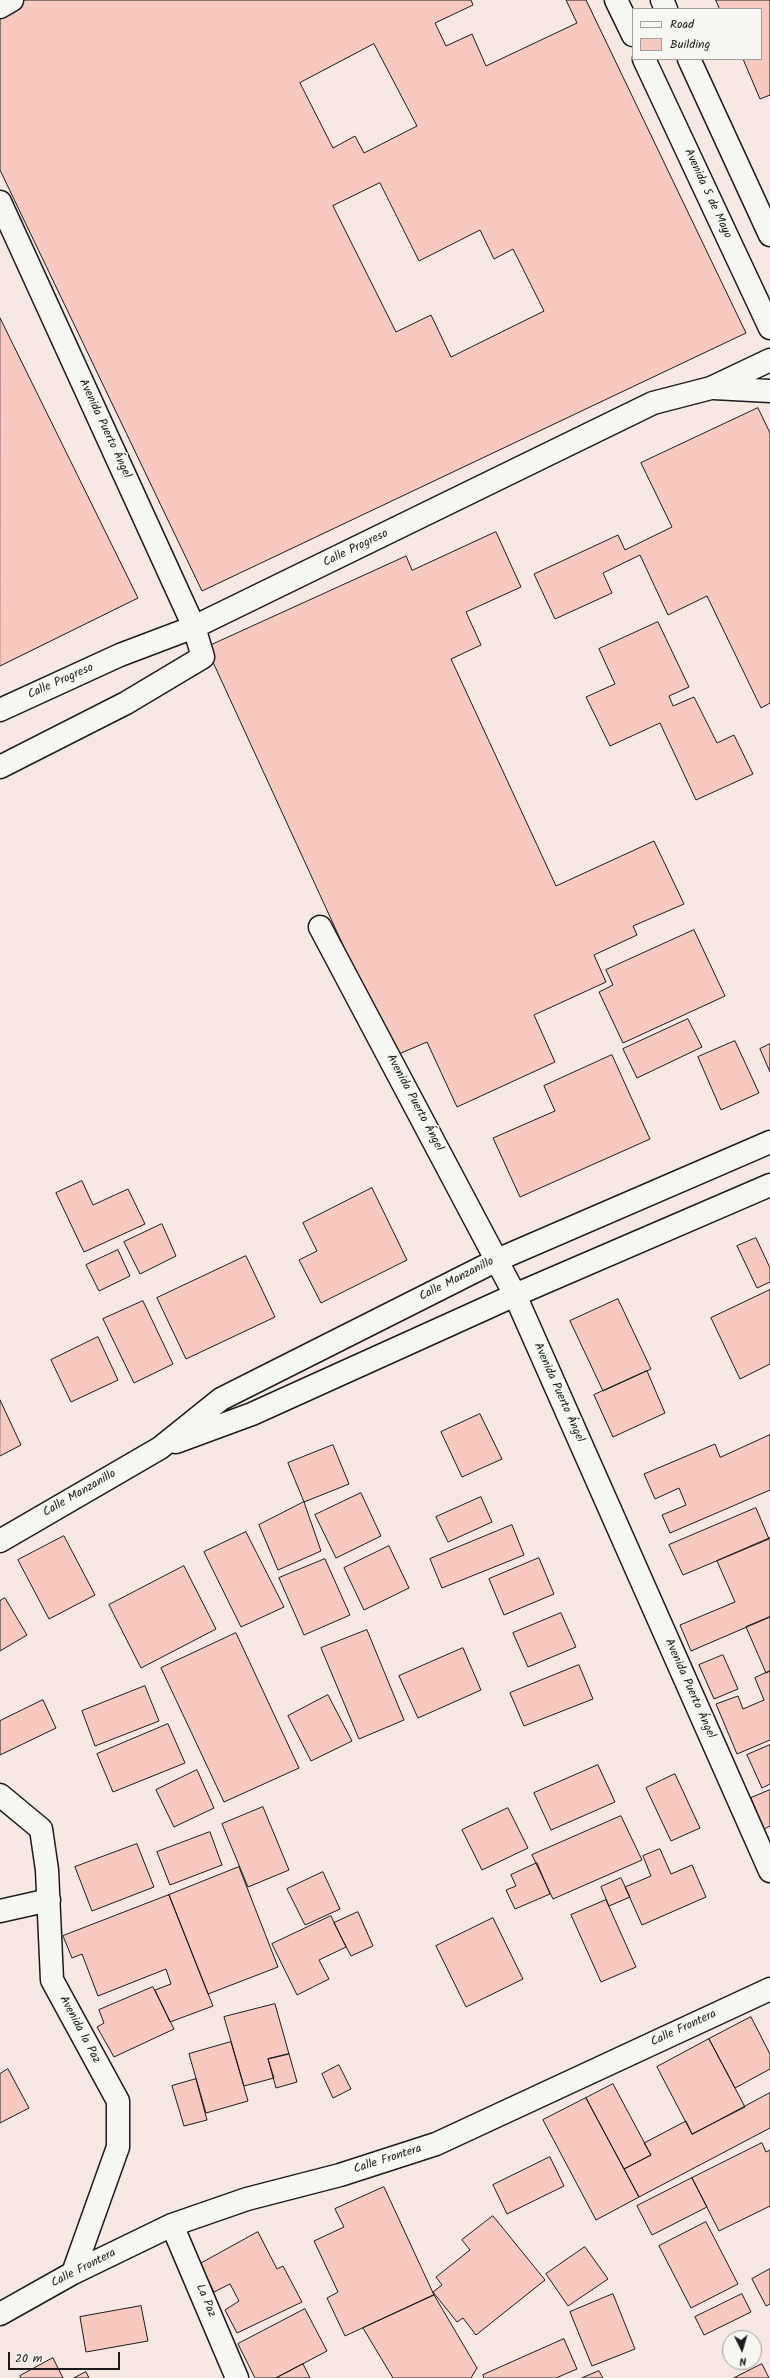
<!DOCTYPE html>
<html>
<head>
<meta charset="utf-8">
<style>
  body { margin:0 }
  #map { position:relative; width:770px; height:2378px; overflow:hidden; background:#f7e8e3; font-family:Kalam,sans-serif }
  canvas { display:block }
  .legend { position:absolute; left:632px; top:8px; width:130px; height:52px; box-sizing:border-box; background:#f6f6f2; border:1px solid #9f9f9c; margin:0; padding:5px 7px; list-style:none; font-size:12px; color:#1c1c1c }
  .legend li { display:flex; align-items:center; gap:8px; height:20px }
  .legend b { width:20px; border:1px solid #9f9f9c }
  .north { position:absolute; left:722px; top:2330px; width:40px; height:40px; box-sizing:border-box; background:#f6f6f2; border:1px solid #9f9f9c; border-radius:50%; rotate:175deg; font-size:11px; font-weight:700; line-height:16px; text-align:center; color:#1c1c1c }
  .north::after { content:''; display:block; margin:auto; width:14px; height:18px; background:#1c1c1c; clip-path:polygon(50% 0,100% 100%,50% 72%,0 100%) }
  .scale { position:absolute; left:8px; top:2352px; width:112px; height:18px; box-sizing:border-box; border:2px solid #1c1c1c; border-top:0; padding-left:5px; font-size:12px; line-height:14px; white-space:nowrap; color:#1c1c1c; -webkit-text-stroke:3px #f6f6f2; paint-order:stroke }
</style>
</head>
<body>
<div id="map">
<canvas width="770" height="2378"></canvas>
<ul class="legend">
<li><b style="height:5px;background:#f6f6f2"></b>Road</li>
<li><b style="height:11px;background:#f8c9bf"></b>Building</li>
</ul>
<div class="north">N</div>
<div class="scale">20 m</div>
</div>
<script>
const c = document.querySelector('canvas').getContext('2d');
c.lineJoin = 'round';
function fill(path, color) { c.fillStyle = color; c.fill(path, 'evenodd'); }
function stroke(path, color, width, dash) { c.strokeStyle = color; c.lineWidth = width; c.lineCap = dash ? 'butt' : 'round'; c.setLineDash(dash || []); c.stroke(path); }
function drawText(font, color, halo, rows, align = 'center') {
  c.font = font + ' Kalam,sans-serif'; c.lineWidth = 3.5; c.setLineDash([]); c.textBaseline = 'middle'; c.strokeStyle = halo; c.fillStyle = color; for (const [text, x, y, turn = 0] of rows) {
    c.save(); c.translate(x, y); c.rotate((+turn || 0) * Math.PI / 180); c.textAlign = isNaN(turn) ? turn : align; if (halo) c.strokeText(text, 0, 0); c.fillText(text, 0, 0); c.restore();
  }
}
const building = new Path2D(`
  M25 0H471L473 5 435 23 446 46 472 34 486 66 577 23 566 0H586L746 333 202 591 0 170V12ZM374 44 417 126 364 153 355 136 333 148 300 83ZM380 183 419 261 480 230 494 259 513 249 544 311 451 357 431 315 396 332 333 206Z
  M716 0H770V95L760 99 743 59H761V9H720Z
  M0 318 138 598 0 666Z
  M758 408 770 433V703L761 708 707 596 668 615 640 555 603 573 612 593 555 619 534 574 618 535 625 550 672 527 641 463Z
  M496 532 521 587 466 612 481 645 451 659 556 886 654 841 684 904 633 926 637 935 594 955 606 982 534 1015 555 1062 457 1107 427 1042 394 1056 206 647 406 556 412 570Z
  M658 622 689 687 669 696 673 706 694 697 717 743 734 735 753 774 696 800 660 723 610 746 586 697 615 684 599 649Z
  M694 930 725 996 623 1043 599 992 613 985 606 970Z
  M688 1019 702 1047 637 1078 623 1049Z
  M735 1041 759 1093 721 1110 698 1057Z
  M770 1044V1072L760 1049Z
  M612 1055 650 1139 520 1197 493 1138 555 1111 544 1086Z
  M82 1181 93 1205 128 1189 145 1224 84 1252 56 1193Z
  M372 1188 407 1260 321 1303 299 1260 317 1251 303 1223Z
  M162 1224 176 1256 140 1274 124 1242Z
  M756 1238 770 1268V1282L757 1288 737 1246Z
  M118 1250 130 1276 99 1291 86 1265Z
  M246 1256 275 1317 186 1359 157 1298Z
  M770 1290V1364L740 1379 711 1318Z
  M618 1299 651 1369 603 1391 570 1321Z
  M143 1301 173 1364 134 1383 103 1319Z
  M98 1337 118 1380 71 1402 51 1360Z
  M647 1371 665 1413 613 1437 594 1395Z
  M0 1400 21 1445 0 1456Z
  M480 1414 502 1459 462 1477 441 1432Z
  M770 1435V1490L670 1533 662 1515 686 1505 679 1488 655 1499 644 1474 715 1444 720 1457Z
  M333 1445 349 1484 304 1502 288 1463Z
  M361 1493 381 1536 336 1558 315 1515Z
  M481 1497 492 1522 448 1542 436 1517Z
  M304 1502 321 1551 278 1570 259 1525Z
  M756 1508 769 1539 683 1575 669 1545Z
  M512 1525 524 1555 442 1588 430 1559Z
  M246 1532 284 1607 241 1627 204 1552Z
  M64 1536 95 1595 49 1619 18 1560Z
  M770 1538V1617L691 1651 680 1625 735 1602 717 1561Z
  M389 1546 409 1588 364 1610 344 1568Z
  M539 1558 554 1594 504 1615 489 1579Z
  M325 1559 350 1615 304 1635 279 1578Z
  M184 1566 216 1629 141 1668 109 1605Z
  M5 1598 27 1635 0 1651V1601Z
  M561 1613 576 1647 528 1667 513 1633Z
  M770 1617V1671L766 1673 746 1627Z
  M367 1630 404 1720 359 1739 321 1648Z
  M236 1633 299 1768 224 1802 161 1668Z
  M463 1648 481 1690 418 1718 399 1676Z
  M723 1655 738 1689 714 1699 699 1665Z
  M579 1665 593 1699 524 1726 510 1693Z
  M770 1671V1740L737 1754 716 1704 738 1696 743 1709 764 1700 755 1678Z
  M145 1686 159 1721 95 1746 82 1711Z
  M328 1695 352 1741 311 1761 288 1716Z
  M43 1700 56 1728 0 1755V1721Z
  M168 1724 185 1763 113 1792 97 1754Z
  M770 1745V1784L762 1788 747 1755Z
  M598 1765 615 1802 551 1830 534 1793Z
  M197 1770 214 1808 174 1827 156 1790Z
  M675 1774 700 1828 671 1841 646 1788Z
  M770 1790V1826L764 1829 751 1798Z
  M263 1807 289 1870 248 1887 222 1824Z
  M508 1808 528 1848 482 1870 462 1830Z
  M621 1816 642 1860 553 1899 532 1855Z
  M210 1832 222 1865 170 1885 157 1852Z
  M137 1844 154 1887 92 1911 75 1867Z
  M660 1849 671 1874 692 1865 706 1897 642 1925 625 1887 651 1876 643 1856Z
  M537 1863 550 1894 515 1909 506 1890 516 1886 511 1875Z
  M239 1867 278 1967 208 1994 169 1895Z
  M323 1872 340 1909 305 1925 287 1889Z
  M621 1878 630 1897 609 1906 601 1887Z
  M169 1895 213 2006 170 2022 155 1990 171 1984 166 1969 98 1996 82 1954 72 1958 63 1936Z
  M606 1900 636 1967 601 1982 571 1915Z
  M358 1912 373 1946 351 1956 334 1923Z
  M331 1916 346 1947 319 1960 329 1979 297 1995 272 1944Z
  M493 1918 523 1979 466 2007 436 1946Z
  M153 1987 174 2029 114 2057 97 2027 104 2023 99 2010Z
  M275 2004 289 2054 268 2059 274 2078 244 2086 224 2017Z
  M751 2017 770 2054V2069L735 2088 709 2039Z
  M709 2039 745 2107 692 2134 657 2067Z
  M231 2042 248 2101 206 2113 189 2054Z
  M289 2054 297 2082 276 2088 268 2059Z
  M339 2065 351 2089 333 2098 322 2074Z
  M8 2069 29 2108 0 2123V2074Z
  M196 2079 207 2120 184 2126 172 2086Z
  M613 2084 651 2155 624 2169 586 2098Z
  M770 2093V2128L639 2197 624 2169 651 2155 644 2143 686 2121 692 2134Z
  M586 2098 639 2197 596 2220 543 2120Z
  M762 2143 766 2152 770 2150V2206L719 2231 692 2178Z
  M550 2157 564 2186 507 2214 493 2185Z
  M692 2178 707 2207 652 2235 637 2206Z
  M384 2187 434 2295 345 2336 327 2298 338 2292 314 2241 344 2227 335 2209Z
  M493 2216 545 2280 476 2335 463 2318 457 2322 433 2292 442 2285 436 2277 470 2250 462 2240Z
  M706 2222 738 2284 691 2308 659 2246Z
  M258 2232 277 2269 283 2266 302 2302 237 2333 225 2310 239 2301 230 2284 214 2292 200 2264Z
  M585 2247 608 2279 568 2306 546 2274Z
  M770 2269V2304L766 2306 752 2279Z
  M613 2294 635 2349 592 2366 570 2312Z
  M742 2294 751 2312 704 2335 695 2317Z
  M434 2295 477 2368 471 2378H393L363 2328Z
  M141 2306 148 2341 86 2352 80 2317Z
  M305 2309 327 2351 276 2378H255L238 2344Z
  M564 2339 577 2369 556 2378H484L483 2375Z
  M53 2358 63 2378H21L20 2376Z
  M303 2364 310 2378H276Z
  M762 2364 769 2378H734Z
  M599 2371 603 2378H582Z
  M86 2372 89 2378H74Z`);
const street = new Path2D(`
  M616 0 633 35
  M662 0 666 9
  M0 7 12 0
  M644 59 770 328
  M689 59 770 235
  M0 202 194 627 203 657 126 703 0 767
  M714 388 770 391
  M0 710 120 655 194 627 653 403 711 388 770 360
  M320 927 515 1295 770 1871
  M176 1442 252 1414 515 1295 770 1185
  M0 1541 160 1448 221 1399 497 1260 770 1142
  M0 1795 41 1829 47 1870 52 1980 118 2101V2147L73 2273
  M0 1911 49 1900
  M172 2225 237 2378
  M0 2314 73 2273 172 2225 247 2199 340 2175 436 2144 770 1989`);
const streetNames = [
  ["Avenida 5 de Mayo",707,194,65],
  ["Avenida Puerto Ángel",104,429,65],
  ["Calle Progreso",356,549,-26],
  ["Calle Progreso",61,682,-24],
  ["Avenida Puerto Ángel",414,1103,62],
  ["Calle Manzanillo",457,1280,-27],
  ["Avenida Puerto Ángel",558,1393,66],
  ["Calle Manzanillo",80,1494,-30],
  ["Avenida Puerto Ángel",689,1689,66],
  ["Calle Frontera",684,2029,-25],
  ["Avenida la Paz",79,2030,62],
  ["Calle Frontera",388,2160,-18],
  ["Calle Frontera",84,2269,-27],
  ["La Paz",205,2301,67]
];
fill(building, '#f8c9bf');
stroke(building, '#1c1c1c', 1);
stroke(street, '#1c1c1c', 25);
stroke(street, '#f6f6f2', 22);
drawText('12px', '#1c1c1c', '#f6f6f2', streetNames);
</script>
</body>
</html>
